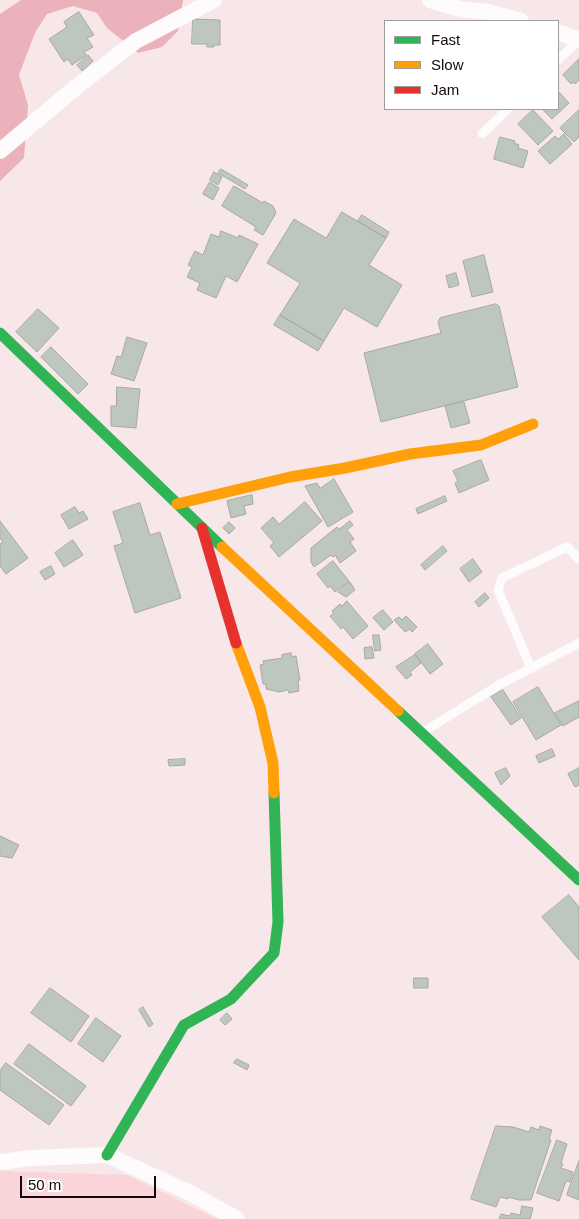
<!DOCTYPE html>
<html>
<head>
<meta charset="utf-8">
<style>
  body { margin:0 }
  #map { position:relative; width:579px; height:1219px; overflow:hidden; background:#f8e7e9; font-family:Arial,sans-serif }
  canvas { display:block }
  .legend { position:absolute; left:384px; top:20px; width:175px; height:90px; box-sizing:border-box; background:#fff; border:1px solid #a19d9d; margin:0; padding:6px 9px; list-style:none; font-size:15px; color:#14090b }
  .legend li { display:flex; align-items:center; gap:10px; height:25px }
  .legend b { width:25px; border:1px solid #a19d9d }
  .scale { position:absolute; left:20px; top:1176px; width:136px; height:22px; box-sizing:border-box; border:2px solid #14090b; border-top:0; padding-left:6px; font-size:15px; line-height:18px; white-space:nowrap; color:#14090b; -webkit-text-stroke:4px #fff; paint-order:stroke }
</style>
</head>
<body>
<div id="map">
<canvas width="579" height="1219"></canvas>
<ul class="legend">
<li><b style="height:6px;background:#30b455"></b>Fast</li>
<li><b style="height:6px;background:#ff9f0a"></b>Slow</li>
<li><b style="height:6px;background:#e5322d"></b>Jam</li>
</ul>
<div class="scale">50 m</div>
</div>
<script>
const c = document.querySelector('canvas').getContext('2d');
c.lineJoin = 'round';
function fill(path, color) { c.fillStyle = color; c.fill(path, 'evenodd'); }
function stroke(path, color, width, dash) { c.strokeStyle = color; c.lineWidth = width; c.lineCap = dash ? 'butt' : 'round'; c.setLineDash(dash || []); c.stroke(path); }
const green = new Path2D(`
  M0 1171 127 1175 217 1219H0Z`);
const forest = new Path2D(`
  M21 0H183L178 31 162 47 138 53 107 28 97 13 73 6 47 14 35 33 19 75 28 105 24 158 0 181V14Z`);
const building = new Path2D(`
  M79 12 94 35 87 38 93 47 84 52 86 55 72 65 68 59 64 62 49 39 67 27 64 22Z
  M193 19 220 20V45H214V47H207V44H192Z
  M88 55 93 61 82 71 77 65Z
  M579 59V80L575 84 573 82 571 84 563 75Z
  M558 91 569 103 552 119 542 109H558Z
  M533 110 553 131 538 145 518 124Z
  M579 110V137L574 142 560 128Z
  M564 134 572 144 550 164 538 151 555 136 558 139Z
  M500 137 515 141 514 143 519 145 518 148 528 151 523 168 494 159Z
  M221 169 248 185 245 189 218 173Z
  M214 172 222 177 218 185 210 180Z
  M210 182 219 188 213 200 203 194Z
  M234 186 263 203 264 201 273 206 276 213 263 235 254 230 256 227 222 206Z
  M342 212 386 238 369 265 402 285 377 327 344 308 324 341 280 315 300 283 267 263 294 219 326 238Z
  M362 215 389 232 386 238 358 221Z
  M221 231 238 238 239 235 258 244 237 282 226 276 216 298 197 290 200 283 187 277 192 267 188 265 195 251 203 255 211 234 219 237Z
  M484 255 493 292 472 297 463 261Z
  M456 273 459 285 449 288 446 276Z
  M496 304 499 306 518 387 381 422 364 353 441 333 438 322 440 318Z
  M38 309 59 328 37 352 16 332Z
  M280 315 324 341 318 351 274 325Z
  M127 337 147 343 134 381 111 374 117 356 121 357Z
  M51 347 88 384 78 394 41 357Z
  M117 387 140 389 136 428 111 426V406H116Z
  M464 402 470 423 451 428 445 406Z
  M481 460 489 480 459 493 455 483 458 481 453 471Z
  M334 479 353 512 328 527 305 486 317 483 320 488Z
  M252 495 253 504 244 506 246 514 231 518 227 501Z
  M445 496 447 501 418 514 416 509Z
  M305 502 322 521 279 557 270 546 274 543 261 528 273 517 279 524Z
  M140 503 150 535 160 532 181 598 135 613 114 546 123 543 113 512Z
  M75 507 79 513 83 511 88 519 69 529 61 515Z
  M0 521 28 558 6 574 0 566V544L3 542 0 538Z
  M350 521 353 525 347 530 354 539 350 542 356 551 340 563 335 555 333 557 331 555 314 567 311 562V548L337 527 339 529Z
  M229 522 235 528 229 534 223 528Z
  M73 540 83 555 64 567 55 553Z
  M443 546 447 551 425 570 421 565Z
  M473 559 482 572 469 582 460 569Z
  M333 561 349 581 335 592 330 586 328 588 317 574Z
  M51 566 55 574 45 580 40 572Z
  M350 582 355 590 346 597 338 592Z
  M485 593 489 598 479 607 475 602Z
  M347 601 368 626 353 639 343 627 341 629 330 616 334 613 332 611 340 604 342 606Z
  M383 610 393 622 384 630 373 618Z
  M406 616 417 627 412 632 410 629 405 632 394 620 399 617 402 620Z
  M373 635H379L381 650 375 651Z
  M428 644 443 664 430 674 415 654Z
  M372 647 374 658 365 659 364 648Z
  M291 653 292 657 296 656 300 680 298 681 299 691 289 693 288 690 279 692 266 689V684H263L260 665 264 664 263 661 282 658V655Z
  M415 655 421 663 410 672 412 675 406 679 396 667Z
  M538 687 561 725 536 740 513 702Z
  M503 690 521 718 511 725 491 697Z
  M579 701V717L563 726 555 713Z
  M552 749 555 756 539 763 536 756Z
  M185 759V765L169 766 168 760Z
  M506 768 510 776 501 785 495 773Z
  M579 768V785L575 787 568 774Z
  M0 836 19 845 12 858 0 856Z
  M569 895 579 907V960L542 917Z
  M414 978H428V988H414Z
  M50 988 89 1016 71 1042 31 1013Z
  M143 1007 153 1024 149 1027 139 1010Z
  M227 1013 232 1019 225 1025 220 1020Z
  M96 1018 121 1036 103 1062 78 1044Z
  M29 1044 86 1086 71 1106 14 1064Z
  M237 1059 249 1065 247 1070 234 1063Z
  M6 1063 64 1105 49 1125 0 1090V1071Z
  M496 1126 513 1127 529 1132 531 1127 539 1130 540 1126 552 1130 549 1139 551 1140 531 1200H519L508 1197V1199L500 1197 496 1207 471 1199Z
  M557 1140 567 1144 561 1163 563 1164 561 1168 573 1172 570 1182 566 1181 559 1201 537 1193Z
  M579 1161V1200L567 1195Z
  M522 1206 533 1208 530 1219H499L501 1214 510 1216 511 1213 520 1215Z`);
const lane = new Path2D(`
  M558 60 579 40
  M482 134 508 109
  M531 668 498 590 502 578 567 547 579 559
  M423 732 499 685 579 643`);
const street = new Path2D(`
  M430 0 460 9 488 12 521 21
  M558 32 579 40
  M0 151 75 88 136 41 214 0
  M0 1162 31 1158 107 1155 190 1193 237 1219`);
const fast = new Path2D(`
  M0 333 222 547
  M398 711 579 880
  M107 1155 184 1025 231 999 274 953 278 922 274 793`);
const slow = new Path2D(`
  M177 504 290 477 345 468 410 454 481 445 533 424
  M222 547 398 711
  M236 643 260 707 273 763 274 793`);
const jam = new Path2D(`
  M202 528 236 643`);
fill(green, '#f9d5da');
fill(forest, '#ecb2bb');
fill(building, '#bec7be');
stroke(building, '#a9a7a4', 1);
stroke(lane, '#fefbfc', 9);
stroke(street, '#fefbfc', 16);
stroke(fast, '#30b455', 11);
stroke(slow, '#ff9f0a', 11);
stroke(jam, '#e5322d', 11);
</script>
</body>
</html>
